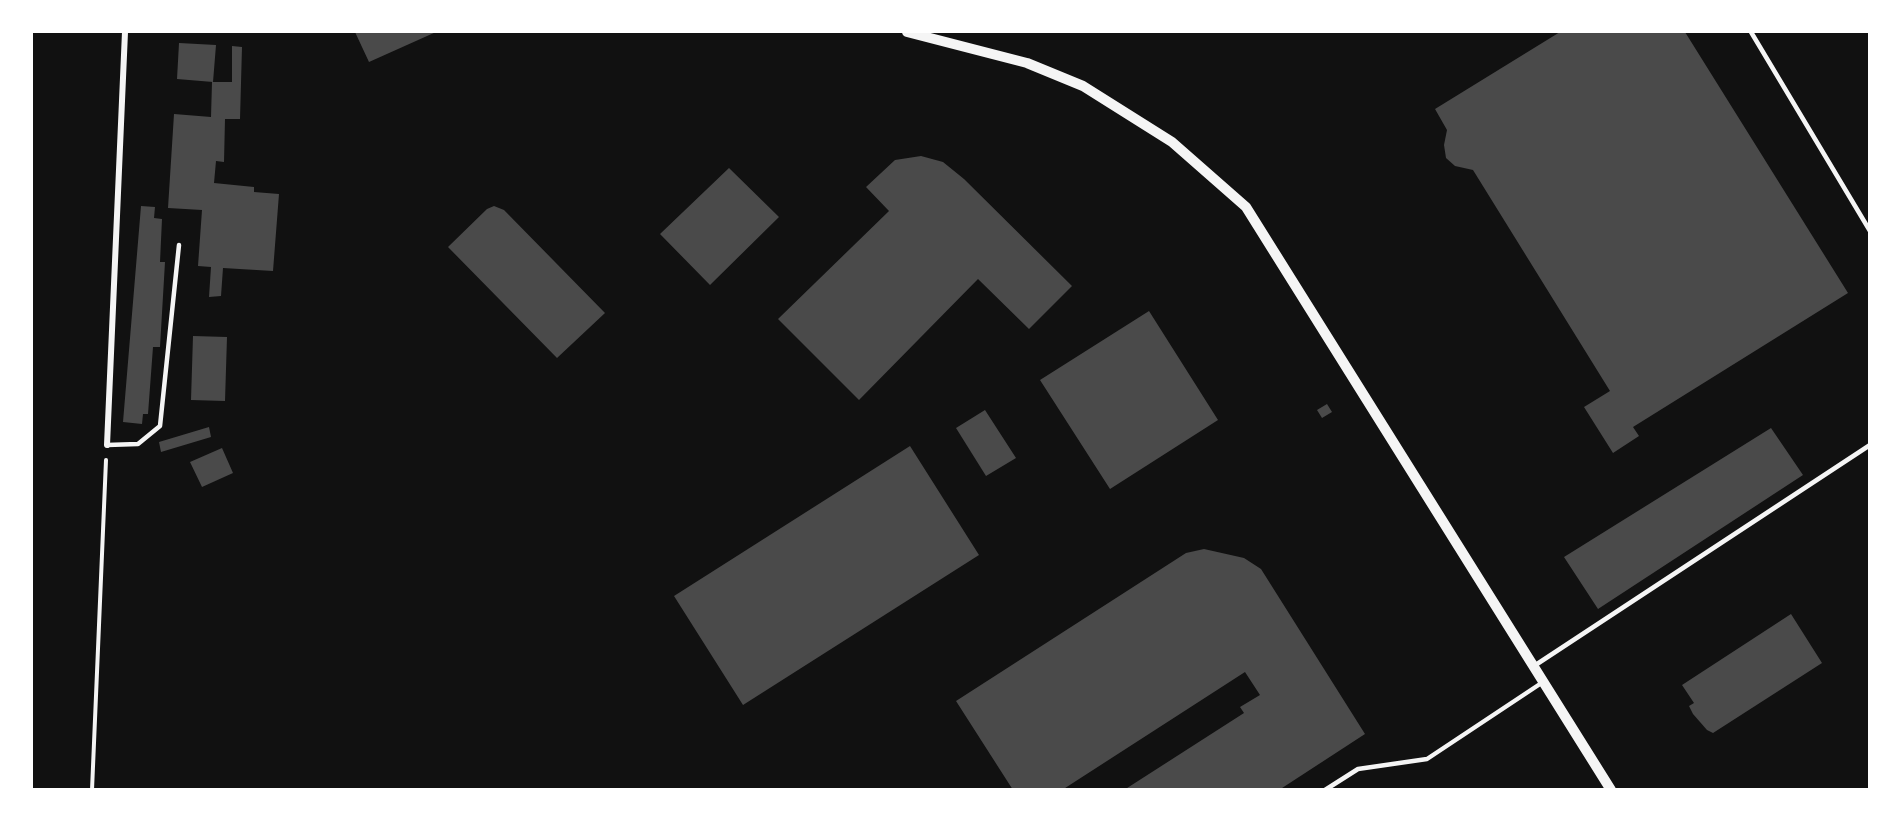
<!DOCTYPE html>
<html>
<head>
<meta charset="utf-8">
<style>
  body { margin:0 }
  #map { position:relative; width:1901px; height:821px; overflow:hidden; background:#111; font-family:Poppins,sans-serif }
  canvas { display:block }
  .frame { position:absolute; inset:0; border:33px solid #fff; pointer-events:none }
</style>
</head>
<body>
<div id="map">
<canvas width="1901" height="821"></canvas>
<div class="frame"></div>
</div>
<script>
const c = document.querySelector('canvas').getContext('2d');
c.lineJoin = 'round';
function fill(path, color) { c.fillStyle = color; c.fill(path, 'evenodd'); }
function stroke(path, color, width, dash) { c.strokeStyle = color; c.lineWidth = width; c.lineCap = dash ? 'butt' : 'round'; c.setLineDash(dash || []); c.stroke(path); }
const building = new Path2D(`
  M355 32H436L369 62Z
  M1560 32H1685L1848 293 1633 427 1639 436 1613 453 1584 407 1610 391 1473 170 1455 166 1446 158 1444 145 1447 130 1435 109Z
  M179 43 216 45 213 82 177 79Z
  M232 46 242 47 240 119H225L224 162 216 161 214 183 254 187V192L279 194 273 271 223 268 221 296 209 297 211 267 198 266 202 210 168 208 174 114 211 117 212 82H232Z
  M921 156 943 162 964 179 1072 286 1029 329 978 279 859 400 778 319 889 211 866 187 895 160Z
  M729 168 779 217 710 285 660 234Z
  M141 206 155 207 154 218 162 219 160 262H165L160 347H153L148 414H143L142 424 123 422Z
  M494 206 504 210 605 313 557 358 448 247 487 209Z
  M1149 311 1218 420 1110 489 1040 380Z
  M193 336 227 337 225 401 191 400Z
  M1327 404 1332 412 1322 418 1317 410Z
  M985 410 1016 458 986 476 956 428Z
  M209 427 211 437 161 452 159 442Z
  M1771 428 1803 475 1598 609 1564 557Z
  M910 446 979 555 743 705 674 596Z
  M222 448 233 473 202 487 190 462Z
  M1204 549 1244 558 1261 569 1365 734 1279 790H1124L1244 713 1240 707 1260 695 1245 672 1062 790H1013L956 701 1186 553Z
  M1791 614 1822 663 1713 733 1707 730 1693 714 1689 706 1694 703 1682 685Z`);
const path = new Path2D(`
  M92 790 106 460`);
const service = new Path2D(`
  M1751 32 1870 231
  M107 445 138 444 160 426 179 245
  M1534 666 1870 445
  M1325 790 1358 769 1427 759 1543 682`);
const minor = new Path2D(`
  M107 445 125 32`);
const tertiary = new Path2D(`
  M907 32 1027 63 1083 86 1172 142 1246 207 1611 790`);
fill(building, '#4a4a4a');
stroke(path, '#f5f5f5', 4);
stroke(service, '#f5f5f5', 4.5);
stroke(minor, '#f5f5f5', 6);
stroke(tertiary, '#f5f5f5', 10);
</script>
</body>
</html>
